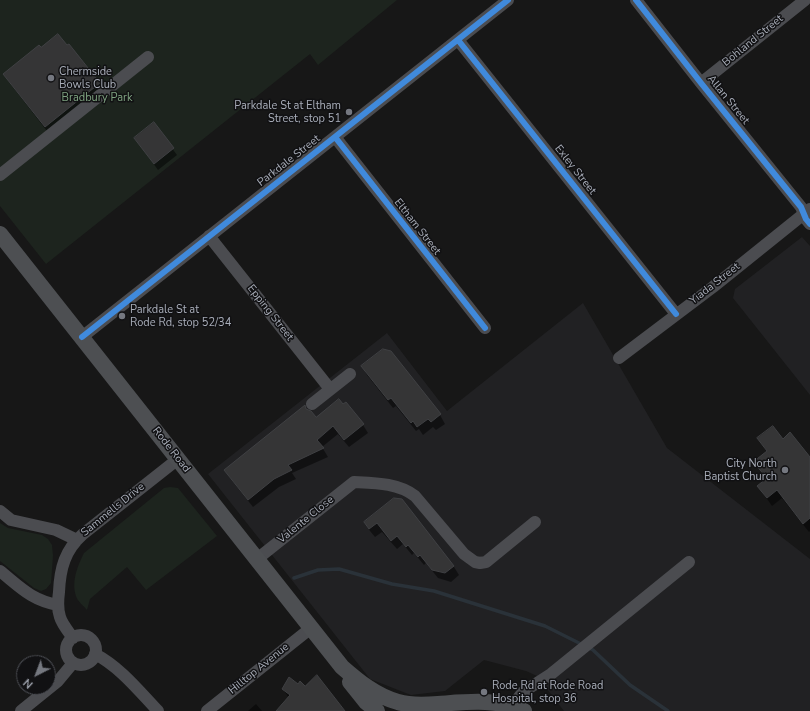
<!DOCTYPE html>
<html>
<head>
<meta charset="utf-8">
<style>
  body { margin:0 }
  #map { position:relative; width:810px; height:711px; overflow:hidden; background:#171717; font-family:"Nunito Sans",sans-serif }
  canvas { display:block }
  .north { position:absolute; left:16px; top:655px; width:40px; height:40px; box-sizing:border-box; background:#111113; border:1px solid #4d4f55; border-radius:50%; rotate:222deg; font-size:11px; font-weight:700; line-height:16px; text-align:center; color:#a8adb8 }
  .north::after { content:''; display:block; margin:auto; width:14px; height:18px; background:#757880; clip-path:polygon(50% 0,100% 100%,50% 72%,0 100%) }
</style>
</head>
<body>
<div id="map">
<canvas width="810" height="711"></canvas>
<div class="north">N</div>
</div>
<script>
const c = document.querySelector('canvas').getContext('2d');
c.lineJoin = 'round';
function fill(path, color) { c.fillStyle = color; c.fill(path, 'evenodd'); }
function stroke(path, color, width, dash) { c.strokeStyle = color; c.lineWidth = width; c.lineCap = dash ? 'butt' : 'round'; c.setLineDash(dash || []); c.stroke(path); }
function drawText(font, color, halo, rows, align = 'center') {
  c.font = font + ' "Nunito Sans",sans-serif'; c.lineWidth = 3; c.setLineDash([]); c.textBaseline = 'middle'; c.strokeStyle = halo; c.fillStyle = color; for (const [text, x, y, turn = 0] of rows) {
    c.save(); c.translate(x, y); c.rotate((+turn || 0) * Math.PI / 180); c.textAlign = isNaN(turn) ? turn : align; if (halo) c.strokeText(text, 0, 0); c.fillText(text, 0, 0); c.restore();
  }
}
const built = new Path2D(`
  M802 237 810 246V395L733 298 735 289Z
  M583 303 667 448 810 559V711H564L537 676 526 671 484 660 445 691 411 695 370 679 208 474 387 333 447 411Z`);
const green = new Path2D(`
  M0 0H397L318 65 310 54 46 264 0 206Z
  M170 487 178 488 217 536 146 590 127 567 90 599 87 610C84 606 77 601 76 596 71 581 78 565 84 553L164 488Z
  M0 523 8 528 42 535 48 539 52 545 53 556 51 583 46 589 41 591 34 588 0 561Z`);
const shadow = new Path2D(`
  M41 48 99 83 104 92 50 135 9 82 4 74Z
  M154 124 177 155 158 170 135 138Z
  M391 352 440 415 445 424 436 430 433 427 423 435 419 429 416 431 396 406 393 408 367 375 362 366Z
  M307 410 316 418 363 425 368 433 349 447 338 434 322 447 328 457 292 473 296 479 279 487 253 507 230 478 225 470Z
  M759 439 783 440 810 459V531L809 532 782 498 772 506 758 486 767 479 755 462 767 452Z
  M401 500 454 567 459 575 451 582 438 578 426 563 424 565 414 553 412 555 403 544 397 549 382 532 375 537 370 531 365 523Z
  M298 685 305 687 344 711H277L289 698 283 689Z
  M256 704 262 711H248Z`);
const stream = new Path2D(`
  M294 578 318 570 339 569 392 584 434 591 545 626 593 650 630 685 668 711`);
const building = new Path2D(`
  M58 34 67 45 69 44 100 83 45 127 3 74 39 45 41 47Z
  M154 122 174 148 154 164 134 138Z
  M383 349 391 351 441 414 431 422 428 419 417 427 413 421 411 423 391 398 388 400 361 366Z
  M339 399 343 404 346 402 364 424 344 440 333 426 317 440 324 448 288 465 292 470 274 479 248 500 224 470 305 405 306 409 311 411 316 417Z
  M773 426 783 439 790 432 810 457V518L803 524 777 490 767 498 757 486 767 478 753 462 767 451 757 438Z
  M394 498 402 499 454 566 445 573 432 570 420 555 418 557 408 545 406 547 397 536 391 541 377 523 369 529 364 522Z
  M317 675 345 711H276L290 695 282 689 289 677 298 684 300 681 305 686Z`);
const minor = new Path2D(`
  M636 0 701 83 801 207 806 219 810 224
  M458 40 676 314
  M701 83 805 0
  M335 137 485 328
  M0 175 148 57
  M209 236 330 389
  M82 337 508 0
  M619 358 713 287 810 209
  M312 404 350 374
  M0 511 11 520 56 530 77 540
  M257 559 354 482C375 483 398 483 415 496L464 554 475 562 480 563 486 562 535 522
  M0 571C20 587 31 600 58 605
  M66 650a15 15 0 1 1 30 0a15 15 0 1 1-30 0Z
  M73 638C68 631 62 624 60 617 57 608 58 600 59 592 60 568 65 550 83 534L178 459
  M95 654C120 667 139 691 158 711
  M513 705 523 692 551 674 689 562
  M21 711 58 681 73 663
  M207 711 311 628`);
const major = new Path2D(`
  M0 234 342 667C358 681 376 696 398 702 411 706 425 705 438 704 466 702 497 698 524 711
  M350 682 366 702 377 711`);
const cycleway = new Path2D(`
  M636 0 701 83 801 207 806 219 810 224
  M458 40 676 314
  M335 137 485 328
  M82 337 508 0`);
const markers = [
  [51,78,4,"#757880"],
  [349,112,4,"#757880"],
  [122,316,4,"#757880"],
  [785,470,4,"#757880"],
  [484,692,4,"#757880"]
];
const streetNames = [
  ["Bohland Street",753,41,-39],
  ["Allan Street",728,100,51],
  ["Parkdale Street",289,161,-38],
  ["Exley Street",575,170,52],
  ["Eltham Street",417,227,52],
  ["Yiada Street",715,284,-38],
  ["Epping Street",270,313,52],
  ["Rode Road",171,450,52],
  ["Sammells Drive",113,510,-39],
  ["Valente Close",306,520,-39],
  ["Hilltop Avenue",259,669,-39]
];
const poiNames = [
  ["Chermside",59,72],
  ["Bowls Club",59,85],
  ["Parkdale St at Eltham",341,106,"right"],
  ["Street, stop 51",341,119,"right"],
  ["Parkdale St at",130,310],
  ["Rode Rd, stop 52/34",130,323],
  ["City North",777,464,"right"],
  ["Baptist Church",777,477,"right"],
  ["Rode Rd at Rode Road",492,686],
  ["Hospital, stop 36",492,699]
];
const parkNames = [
  ["Bradbury Park",97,98]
];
fill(built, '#212123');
fill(green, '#1d241e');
fill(shadow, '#0007');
stroke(stream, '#2a3239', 3.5);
fill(building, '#353536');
stroke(building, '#3f4043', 1);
stroke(minor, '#4b4c50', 12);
stroke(major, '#4d4f52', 16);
stroke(cycleway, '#408adc', 6);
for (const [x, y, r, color] of markers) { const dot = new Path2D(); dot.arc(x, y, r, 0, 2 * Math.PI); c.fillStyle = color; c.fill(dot); stroke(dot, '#111113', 1.5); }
drawText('11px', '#a8adb8', '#111113', streetNames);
drawText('11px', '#a8adb8', '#111113', poiNames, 'left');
drawText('11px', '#7fa381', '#111113', parkNames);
</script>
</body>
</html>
